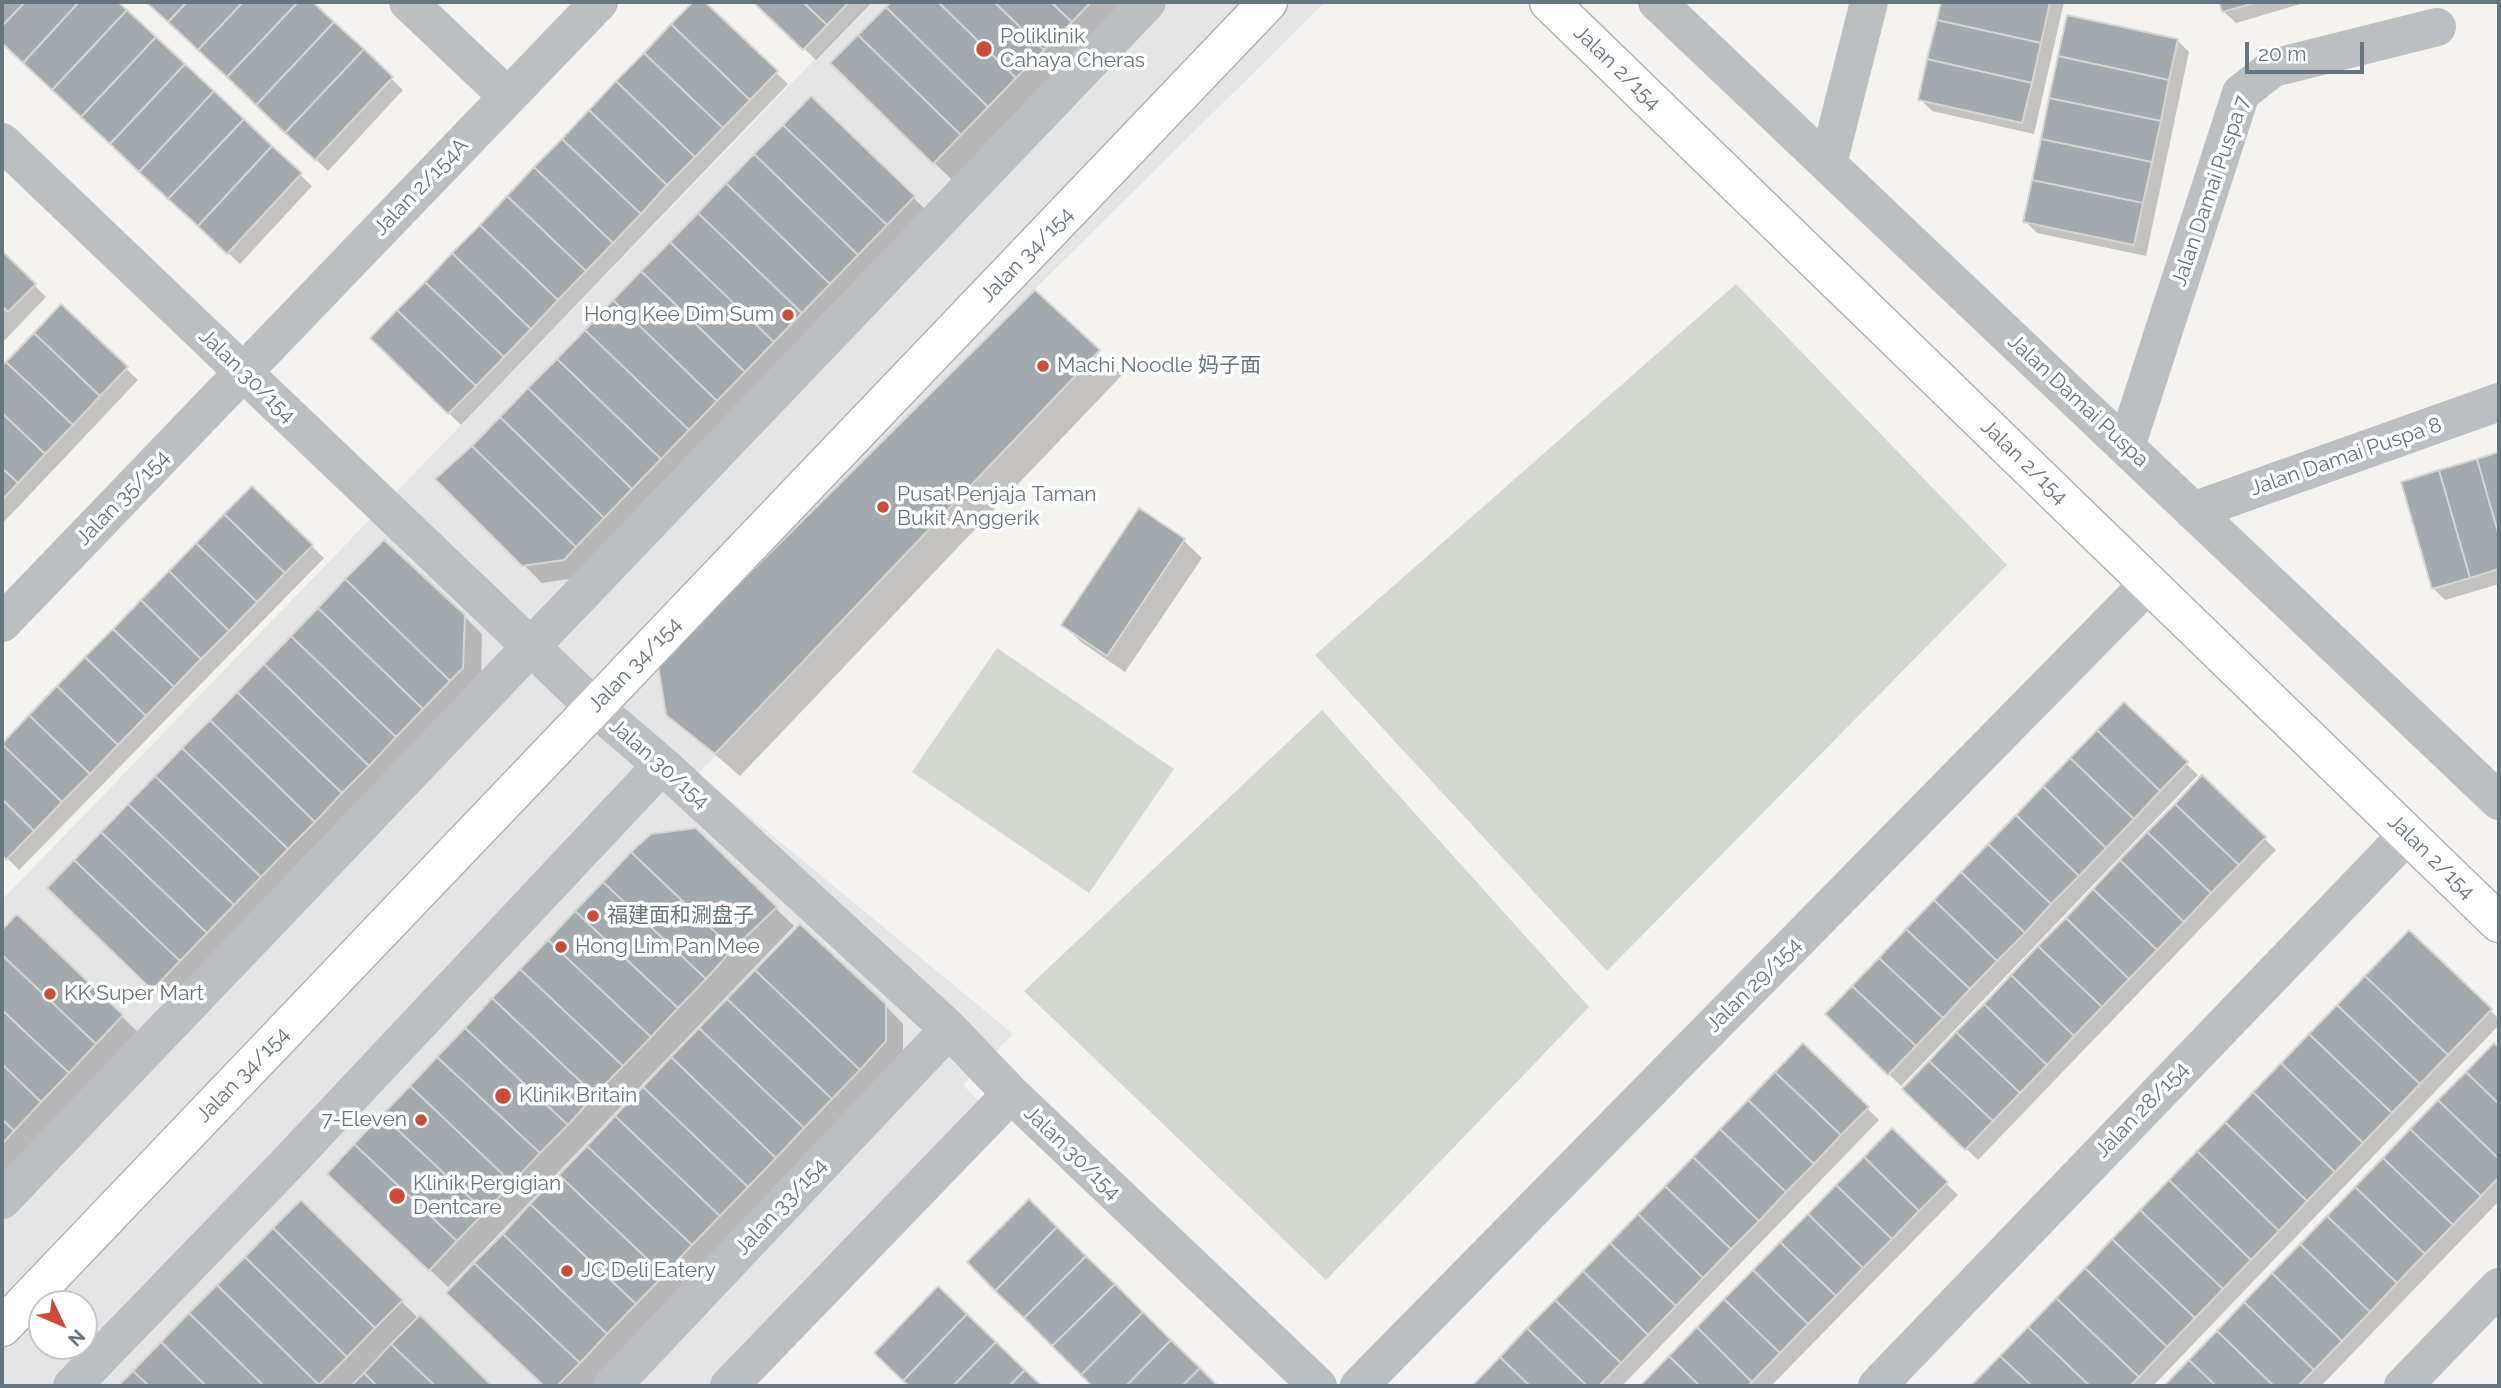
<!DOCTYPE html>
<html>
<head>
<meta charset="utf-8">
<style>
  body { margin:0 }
  #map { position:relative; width:2501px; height:1388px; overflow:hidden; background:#f4f3f0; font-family:Raleway,sans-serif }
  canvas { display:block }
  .frame { position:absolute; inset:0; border:4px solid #66757e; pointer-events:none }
  .north { position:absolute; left:28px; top:1290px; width:70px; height:70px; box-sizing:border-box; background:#fff; border:2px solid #c2c8cb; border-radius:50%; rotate:134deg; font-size:19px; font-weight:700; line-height:28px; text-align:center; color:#66757e }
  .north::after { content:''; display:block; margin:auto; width:24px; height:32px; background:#cd4c37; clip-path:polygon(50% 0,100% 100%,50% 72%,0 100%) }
  .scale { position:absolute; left:2245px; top:42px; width:119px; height:32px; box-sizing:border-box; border:4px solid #66757e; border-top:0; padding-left:9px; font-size:21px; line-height:24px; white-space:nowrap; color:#66757e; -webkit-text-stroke:5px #fff; paint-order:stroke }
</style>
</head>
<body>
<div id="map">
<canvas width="2501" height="1388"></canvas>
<div class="frame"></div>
<div class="north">N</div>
<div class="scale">20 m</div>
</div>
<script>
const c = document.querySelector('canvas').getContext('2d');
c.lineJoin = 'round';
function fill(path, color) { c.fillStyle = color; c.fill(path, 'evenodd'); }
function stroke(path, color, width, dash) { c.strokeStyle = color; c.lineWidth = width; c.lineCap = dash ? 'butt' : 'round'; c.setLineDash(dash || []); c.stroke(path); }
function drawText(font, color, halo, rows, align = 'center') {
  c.font = font + ' Raleway,"Noto Sans SC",sans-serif'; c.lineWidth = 7; c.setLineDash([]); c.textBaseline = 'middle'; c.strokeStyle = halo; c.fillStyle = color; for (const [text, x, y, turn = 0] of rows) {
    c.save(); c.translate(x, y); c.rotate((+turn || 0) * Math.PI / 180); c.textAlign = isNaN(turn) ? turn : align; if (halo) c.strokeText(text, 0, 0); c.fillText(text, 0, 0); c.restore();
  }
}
const built = new Path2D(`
  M870 2H1325L1035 289 1100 350 698 774 1013 1034 963 1085 981 1103 713 1386H2V900ZM42 1304H84V1346H42Z`);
const green = new Path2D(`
  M1736 284 2007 565 1607 971 1315 655Z
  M997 648 1174 769 1089 893 912 772Z
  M1322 710 1589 1007 1326 1280 1024 991Z`);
const shadow = new Path2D(`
  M2 2H116L312 186 240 264 2 42Z
  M148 2H310L403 90 328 171Z
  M696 2H702L788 84 461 425 372 338Z
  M755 2H872L816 60Z
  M893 2H1126L952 180 833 63Z
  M1942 2H2064L2034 134 1932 111 1920 99Z
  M2221 2H2307L2236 23 2224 12Z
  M2177 40 2189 52 2146 256 2037 233 2025 221Z
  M811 98 931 215 582 577 542 583 437 479 473 448Z
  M2 254 46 297 2 343Z
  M1035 292 1122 375 740 776 668 714Z
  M61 306 138 380 2 524V368Z
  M2499 454V584L2445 600 2433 588 2403 483Z
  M252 488 324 558 19 870 2 853V745Z
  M1140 510 1184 541 1202 558 1125 672 1081 642 1063 625Z
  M464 616 482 634 481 686 171 1006 68 906Z
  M2124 704 2198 775 1901 1086 1827 1014Z
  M2202 778 2276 850 1978 1160 1904 1089Z
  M695 830 794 926 448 1287 347 1191Z
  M17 917 140 1034 2 1180V933Z
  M2410 933 2499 1019V1025L2153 1386H1975Z
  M885 1005 903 1024V1059L592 1386H546L467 1311Z
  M2494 1045 2499 1051V1201L2321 1386H2167Z
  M1803 1046 1879 1120 1622 1386H1474Z
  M1892 1131 1958 1195 1771 1386H1642Z
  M301 1202 419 1319 490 1386H120Z
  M1029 1202 1216 1386H1095L969 1262Z
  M938 1289 1039 1386H911L877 1353Z`);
const building = new Path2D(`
  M2 2H25L2 26Z
  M25 2H79L23 63 2 43V26Z
  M79 2H118L127 10 52 90 23 63Z
  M146 2H187L168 22Z
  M187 2H243L198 50 168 22Z
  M243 2H298L227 77 198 50Z
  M298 2H313L334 22 256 105 227 77Z
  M693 2H705L778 71 750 100 671 24Z
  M753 2H803L827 25 803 50Z
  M803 2H849L827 25Z
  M891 2H938L1016 78 988 107 886 7Z
  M938 2H994L1044 50 1016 78Z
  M994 2H1051L1072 22 1044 50Z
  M1051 2H1091L1072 22Z
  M1941 2H2050L2041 43 1937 20Z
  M2219 2H2258L2222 12Z
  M886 7 988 107 961 135 858 35Z
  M127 10 156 37 81 117 52 90Z
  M2067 15 2178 39 2169 80 2058 56Z
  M1937 20 2041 43 2032 83 1927 59Z
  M334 22 364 49 285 133 256 105Z
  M671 24 750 100 723 128 644 53Z
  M858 35 961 135 933 164 830 63Z
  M156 37 185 64 110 144 81 117Z
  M364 49 393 77 315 160 285 133Z
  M644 53 723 128 695 157 616 81Z
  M2058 56 2169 80 2161 121 2049 98Z
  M1927 59 2032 83 2022 123 1918 100Z
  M185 64 214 91 139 172 110 144Z
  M616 81 695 157 667 185 589 110Z
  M214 91 244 119 168 199 139 172Z
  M811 96 915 196 887 225 783 125Z
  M2049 98 2161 121 2152 162 2041 139Z
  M589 110 667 185 641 214 562 139Z
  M244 119 272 146 198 226 168 199Z
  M783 125 887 225 858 255 754 154Z
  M562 139 641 214 613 243 534 167Z
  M2041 139 2152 162 2143 203 2032 180Z
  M272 146 302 173 227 254 198 226Z
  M754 154 858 255 830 284 726 183Z
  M534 167 613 243 586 271 507 196Z
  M2032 180 2143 203 2134 245 2023 222Z
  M726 183 830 284 802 313 698 213Z
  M507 196 586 271 558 300 480 225Z
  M698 213 802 313 774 342 670 242Z
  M480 225 558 300 531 329 452 253Z
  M670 242 774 342 745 372 641 271Z
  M2 251 36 284 8 312 2 306Z
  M452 253 531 329 504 357 425 282Z
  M641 271 745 372 717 401 613 300Z
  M425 282 504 357 476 386 397 310Z
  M1035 290 1100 350 715 754 666 715 658 664Z
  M613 300 717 401 689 430 585 330Z
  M61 304 128 367 100 396 34 333Z
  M397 310 476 386 448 414 370 338Z
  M585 330 689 430 661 459 557 359Z
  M34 333 100 396 73 425 6 362Z
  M557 359 661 459 632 489 528 388Z
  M6 362 73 425 45 454 2 413V366Z
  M528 388 632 489 604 518 500 417Z
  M2 413 45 454 18 483 2 468Z
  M500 417 604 518 576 547 472 446Z
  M472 446 576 547 564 560 522 566 435 479Z
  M2499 452V536L2477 459Z
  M2477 459 2499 536V569L2470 578 2439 470Z
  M2 468 18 483 2 500Z
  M2439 470 2470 578 2432 589 2401 482Z
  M252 486 313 545 285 573 224 514Z
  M1139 508 1185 539 1107 656 1061 625Z
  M224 514 285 573 257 602 196 543Z
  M384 540 465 615 463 668 450 681 345 579Z
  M196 543 257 602 229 631 169 571Z
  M169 571 229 631 201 659 141 600Z
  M345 579 450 681 423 709 318 608Z
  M141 600 201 659 174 687 113 629Z
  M318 608 423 709 396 737 291 636Z
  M113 629 174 687 146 716 85 657Z
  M291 636 396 737 369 766 264 664Z
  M85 657 146 716 118 745 57 686Z
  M264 664 369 766 342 793 237 692Z
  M57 686 118 745 90 774 29 715Z
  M237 692 342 793 315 822 210 720Z
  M2124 702 2188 762 2160 791 2097 730Z
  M29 715 90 774 62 802 2 744Z
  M210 720 315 822 288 849 182 748Z
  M2097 730 2160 791 2134 819 2070 758Z
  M2 744 62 802 34 831 2 799Z
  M182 748 288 849 261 877 155 776Z
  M2070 758 2134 819 2106 848 2043 786Z
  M2202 775 2266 837 2239 865 2175 804Z
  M155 776 261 877 234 905 128 804Z
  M2043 786 2106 848 2079 876 2016 815Z
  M2 799 34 831 6 860 2 855Z
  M128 804 234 905 207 933 101 832Z
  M2175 804 2239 865 2211 893 2147 832Z
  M2016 815 2079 876 2051 904 1988 844Z
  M696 828 777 907 733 949 631 852 651 834Z
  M101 832 207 933 180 961 74 860Z
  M2147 832 2211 893 2184 922 2120 860Z
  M1988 844 2051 904 2025 933 1961 872Z
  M631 852 733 949 706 979 603 882Z
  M74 860 180 961 152 990 47 888Z
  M2120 860 2184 922 2157 950 2093 889Z
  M1961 872 2025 933 1997 961 1934 900Z
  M603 882 706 979 678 1008 575 911Z
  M2093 889 2157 950 2129 979 2066 918Z
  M1934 900 1997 961 1970 989 1906 929Z
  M575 911 678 1008 651 1037 548 940Z
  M17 914 123 1015 96 1044 2 955V930Z
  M2066 918 2129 979 2102 1007 2038 946Z
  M800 924 886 1004V1041L860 1070 755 970Z
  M1906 929 1970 989 1943 1018 1879 958Z
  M2409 930 2492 1009 2448 1055 2365 976Z
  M548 940 651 1037 623 1066 520 969Z
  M2038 946 2102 1007 2074 1036 2011 975Z
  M2 955 96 1044 69 1073 2 1010Z
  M1879 958 1943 1018 1916 1046 1852 986Z
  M520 969 623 1066 595 1095 492 998Z
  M755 970 860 1070 832 1099 727 999Z
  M2011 975 2074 1036 2047 1065 1984 1004Z
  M2365 976 2448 1055 2420 1084 2337 1005Z
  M1852 986 1916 1046 1888 1075 1825 1014Z
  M492 998 595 1095 568 1125 465 1028Z
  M727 999 832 1099 804 1128 699 1028Z
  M1984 1004 2047 1065 2020 1093 1956 1032Z
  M2337 1005 2420 1084 2392 1113 2309 1034Z
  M2 1010 69 1073 41 1102 2 1064Z
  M465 1028 568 1125 540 1153 437 1057Z
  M699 1028 804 1128 776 1158 671 1057Z
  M1956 1032 2020 1093 1993 1121 1929 1061Z
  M2309 1034 2392 1113 2363 1143 2281 1063Z
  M1803 1043 1869 1107 1841 1135 1775 1072Z
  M2494 1043 2499 1048V1104L2466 1072Z
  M437 1057 540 1153 512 1183 410 1086Z
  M671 1057 776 1158 748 1187 643 1087Z
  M1929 1061 1993 1121 1965 1150 1902 1089Z
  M2281 1063 2363 1143 2335 1172 2253 1092Z
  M2 1064 41 1102 14 1131 2 1119Z
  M1775 1072 1841 1135 1814 1164 1748 1100Z
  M2466 1072 2499 1104V1159L2438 1100Z
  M410 1086 512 1183 485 1212 382 1115Z
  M643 1087 748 1187 720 1216 615 1116Z
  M2253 1092 2335 1172 2307 1201 2225 1122Z
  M1748 1100 1814 1164 1786 1192 1720 1129Z
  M2438 1100 2499 1159V1177L2481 1196 2410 1129Z
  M382 1115 485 1212 457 1241 354 1144Z
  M615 1116 720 1216 692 1245 587 1146Z
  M2 1119 14 1131 2 1144Z
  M2225 1122 2307 1201 2279 1231 2197 1151Z
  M1892 1128 1948 1182 1919 1211 1864 1157Z
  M1720 1129 1786 1192 1759 1221 1693 1157Z
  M2410 1129 2481 1196 2453 1225 2383 1158Z
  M354 1144 457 1241 429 1271 327 1174Z
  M587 1146 692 1245 664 1275 559 1175Z
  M2197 1151 2279 1231 2251 1260 2169 1180Z
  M1693 1157 1759 1221 1731 1249 1665 1186Z
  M1864 1157 1919 1211 1892 1239 1836 1185Z
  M2383 1158 2453 1225 2425 1254 2355 1187Z
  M559 1175 664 1275 636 1304 530 1204Z
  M2169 1180 2251 1260 2223 1289 2140 1210Z
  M1836 1185 1892 1239 1863 1268 1808 1214Z
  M1665 1186 1731 1249 1703 1278 1638 1214Z
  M2355 1187 2425 1254 2397 1283 2327 1216Z
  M1029 1199 1057 1227 995 1291 967 1262Z
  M301 1200 403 1300 375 1328 273 1228Z
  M530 1204 636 1304 607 1334 503 1234Z
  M2140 1210 2223 1289 2195 1318 2112 1239Z
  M1638 1214 1703 1278 1676 1306 1610 1243Z
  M1808 1214 1863 1268 1836 1296 1780 1242Z
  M2327 1216 2397 1283 2370 1312 2300 1244Z
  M1057 1227 1086 1256 1024 1318 995 1291Z
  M273 1228 375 1328 347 1357 245 1257Z
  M503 1234 607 1334 580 1363 474 1263Z
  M2112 1239 2195 1318 2167 1347 2085 1268Z
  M1780 1242 1836 1296 1808 1324 1753 1270Z
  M1610 1243 1676 1306 1648 1335 1583 1271Z
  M2300 1244 2370 1312 2342 1341 2272 1273Z
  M1086 1256 1115 1284 1052 1346 1024 1318Z
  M245 1257 347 1357 319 1385 217 1285Z
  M474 1263 580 1363 557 1386H544L446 1293Z
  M2085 1268 2167 1347 2139 1377 2056 1298Z
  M1753 1270 1808 1324 1780 1353 1724 1299Z
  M1583 1271 1648 1335 1621 1363 1555 1300Z
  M2272 1273 2342 1341 2314 1370 2244 1302Z
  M1115 1284 1143 1312 1081 1375 1052 1346Z
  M217 1285 319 1385 318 1386H264L189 1313Z
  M938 1286 967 1314 903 1381 874 1353Z
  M2056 1298 2139 1377 2130 1386H2090L2028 1327Z
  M1724 1299 1780 1353 1752 1382 1697 1327Z
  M1555 1300 1621 1363 1599 1386H1587L1527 1328Z
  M2244 1302 2314 1370 2298 1386H2274L2217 1331Z
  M1143 1312 1171 1340 1126 1386H1092L1081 1375Z
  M189 1313 264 1386H206L161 1342Z
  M967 1314 996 1342 953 1386H909L903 1381Z
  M420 1315 492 1386H435L391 1344Z
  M1697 1327 1752 1382 1748 1386H1700L1669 1356Z
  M2028 1327 2090 1386H2032L2000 1356Z
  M1527 1328 1587 1386H1530L1500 1357Z
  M2217 1331 2274 1386H2216L2189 1360Z
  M1171 1340 1200 1368 1182 1386H1126Z
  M161 1342 206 1386H149L133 1371Z
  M996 1342 1025 1370 1009 1386H953Z
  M391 1344 435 1386H377L364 1373Z
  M1669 1356 1700 1386 1641 1385Z
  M2000 1356 2032 1386 1972 1385Z
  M1500 1357 1530 1386H1472Z
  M2189 1360 2216 1386H2164Z
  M1200 1368 1218 1386H1182Z
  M1025 1370 1042 1386H1009Z
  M133 1371 149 1386H118Z
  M364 1373 377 1386H351Z`);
const street = new Path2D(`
  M408 2 508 97
  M1657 2 2499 801
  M2 142 594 707 662 765 949 1029 1011 1094 1318 1386
  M1828 164 1869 2
  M2126 447 2241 93 2273 68 2437 27
  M2193 511 2499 402
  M2 623 599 2
  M2 1200 1147 2
  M72 1386 284 1167 662 765
  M612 1386 949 1029
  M729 1386 1011 1094
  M1359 1386 2149 583
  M1877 1386 2408 834
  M2403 1386 2499 1287`);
const secondary = new Path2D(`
  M1549 2 2499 923
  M2 1327 1268 2`);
const markers = [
  [984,49,9,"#cd4c37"],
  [788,315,7,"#cd4c37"],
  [1043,366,7,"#cd4c37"],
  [883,507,7,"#cd4c37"],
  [593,916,7,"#cd4c37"],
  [561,947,7,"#cd4c37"],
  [50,994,7,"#cd4c37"],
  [503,1096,9,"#cd4c37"],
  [421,1120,7,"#cd4c37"],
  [397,1196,9,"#cd4c37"],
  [567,1271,7,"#cd4c37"]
];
const poiNames = [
  ["Poliklinik",1000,37],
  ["Cahaya Cheras",1000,61],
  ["Hong Kee Dim Sum",774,315,"right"],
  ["Machi Noodle 妈子面",1057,366],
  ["Pusat Penjaja Taman",897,495],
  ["Bukit Anggerik",897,519],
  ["福建面和涮盘子",607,916],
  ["Hong Lim Pan Mee",575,947],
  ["KK Super Mart",64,994],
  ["Klinik Britain",519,1096],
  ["7-Eleven",407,1120,"right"],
  ["Klinik Pergigian",413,1184],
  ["Dentcare",413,1208],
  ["JC Deli Eatery",581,1271]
];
const streetNames = [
  ["Jalan 2/154",1617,68,44],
  ["Jalan 2/154A",421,187,-46],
  ["Jalan Damai Puspa 7",2211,191,-71],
  ["Jalan 34/154",1027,255,-46],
  ["Jalan 30/154",247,376,44],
  ["Jalan Damai Puspa",2078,401,43],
  ["Jalan Damai Puspa 8",2346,457,-19],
  ["Jalan 2/154",2024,462,44],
  ["Jalan 35/154",123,498,-46],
  ["Jalan 34/154",635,665,-46],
  ["Jalan 30/154",659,764,41],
  ["Jalan 2/154",2431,857,44],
  ["Jalan 29/154",1754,985,-45],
  ["Jalan 34/154",243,1075,-46],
  ["Jalan 28/154",2142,1110,-46],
  ["Jalan 30/154",1072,1153,44],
  ["Jalan 33/154",781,1207,-47]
];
fill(built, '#e4e5e4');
fill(green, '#d3d8d0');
fill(shadow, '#0003');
fill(building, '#a3aaaf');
stroke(building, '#d5d5d3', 2);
stroke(secondary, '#aeb3b6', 41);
stroke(street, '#bbbfc2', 38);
stroke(secondary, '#fff', 38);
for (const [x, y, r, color] of markers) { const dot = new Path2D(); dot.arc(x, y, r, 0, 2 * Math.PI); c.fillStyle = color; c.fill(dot); stroke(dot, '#fff', 2.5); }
drawText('21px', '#66757e', '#fff', poiNames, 'left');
drawText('21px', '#66757e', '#fff', streetNames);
</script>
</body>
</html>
